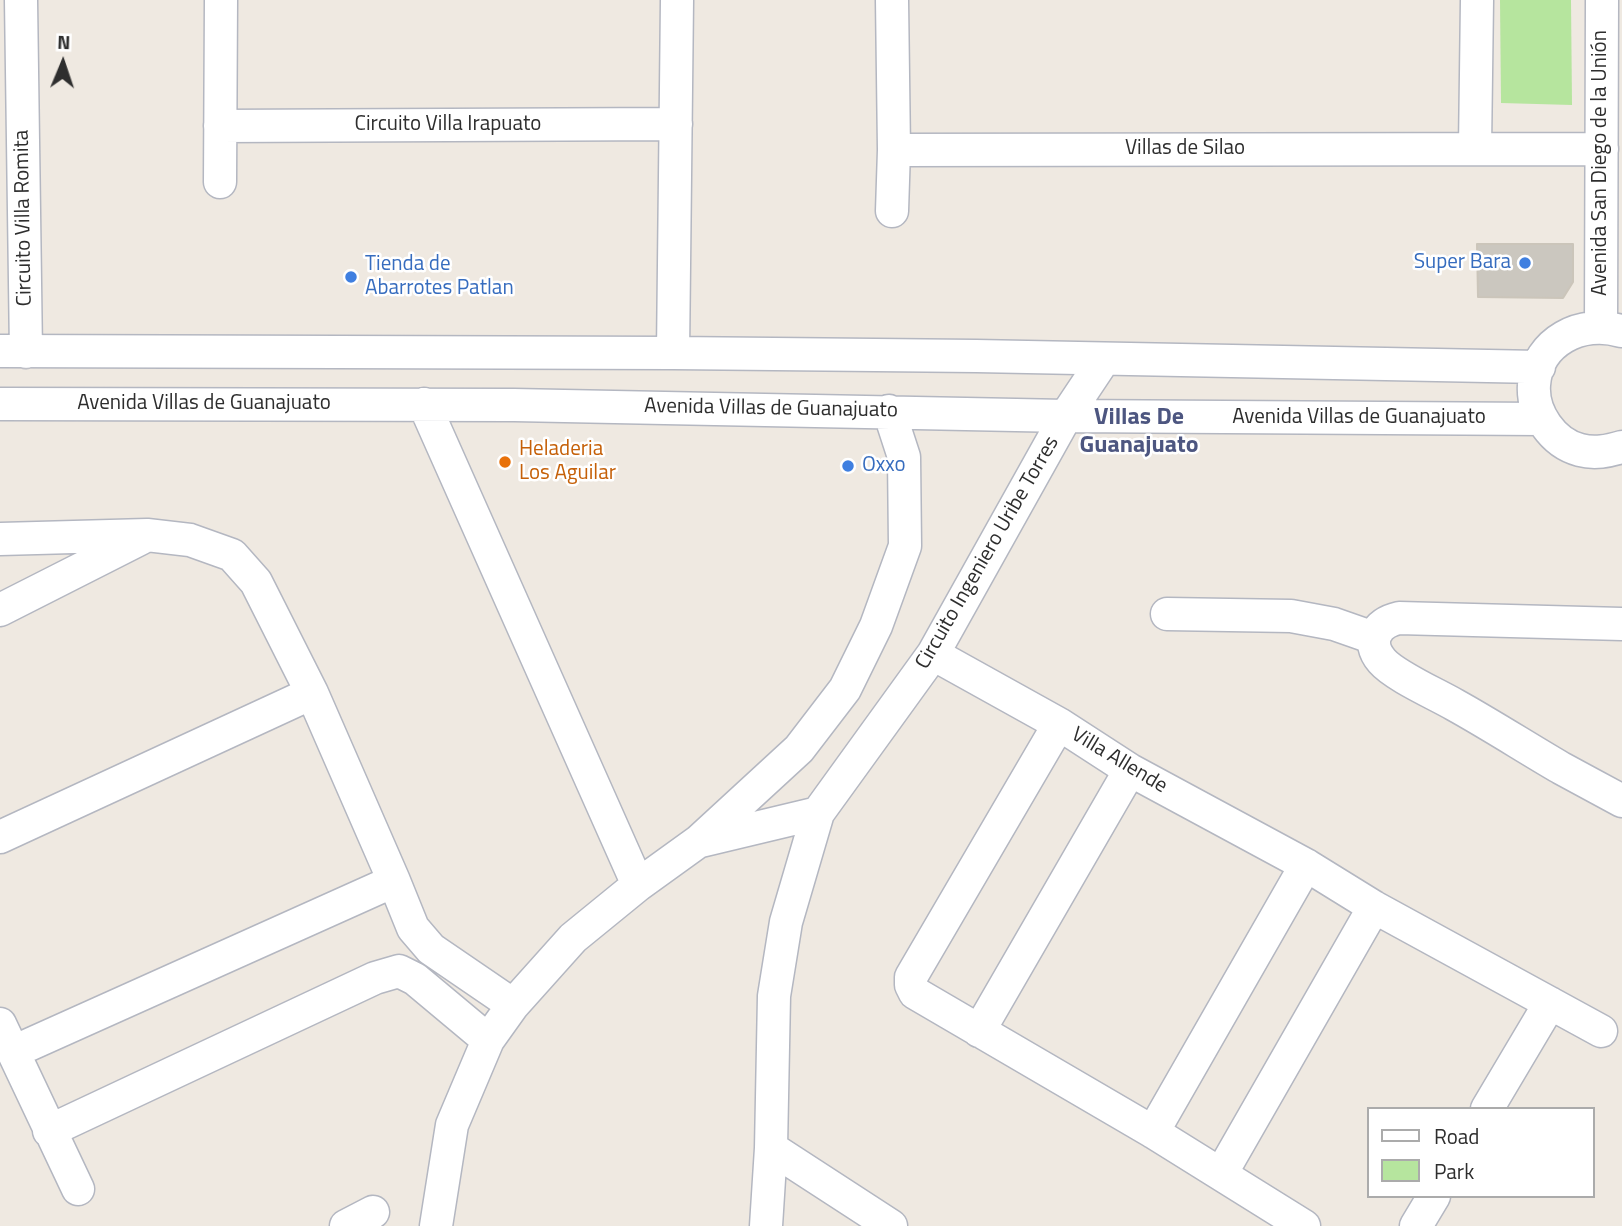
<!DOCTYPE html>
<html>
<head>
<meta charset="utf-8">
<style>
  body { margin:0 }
  #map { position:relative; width:1622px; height:1226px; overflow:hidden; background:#efe9e1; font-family:"Titillium Web",sans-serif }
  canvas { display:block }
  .legend { position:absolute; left:1367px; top:1107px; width:228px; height:91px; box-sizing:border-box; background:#fff; border:2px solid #ababab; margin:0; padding:9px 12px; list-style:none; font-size:21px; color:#2e2e2e }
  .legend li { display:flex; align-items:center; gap:14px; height:35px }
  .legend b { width:35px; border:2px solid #ababab }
  .north { position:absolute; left:28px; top:28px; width:70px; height:70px; -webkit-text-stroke:5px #fff; paint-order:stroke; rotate:2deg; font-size:19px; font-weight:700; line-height:28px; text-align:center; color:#2e2e2e }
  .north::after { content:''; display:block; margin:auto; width:24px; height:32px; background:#2e2e2e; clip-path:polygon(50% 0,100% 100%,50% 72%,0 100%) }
</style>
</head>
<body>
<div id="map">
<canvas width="1622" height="1226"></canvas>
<ul class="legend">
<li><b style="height:9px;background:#fff"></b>Road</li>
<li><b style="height:19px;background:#b6e59e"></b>Park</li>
</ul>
<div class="north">N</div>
</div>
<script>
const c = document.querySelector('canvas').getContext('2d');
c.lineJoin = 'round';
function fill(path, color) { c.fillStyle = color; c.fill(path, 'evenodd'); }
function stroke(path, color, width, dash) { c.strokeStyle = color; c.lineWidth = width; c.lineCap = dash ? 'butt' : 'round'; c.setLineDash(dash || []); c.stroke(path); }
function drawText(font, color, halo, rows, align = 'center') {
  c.font = font + ' "Titillium Web",sans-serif'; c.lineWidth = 5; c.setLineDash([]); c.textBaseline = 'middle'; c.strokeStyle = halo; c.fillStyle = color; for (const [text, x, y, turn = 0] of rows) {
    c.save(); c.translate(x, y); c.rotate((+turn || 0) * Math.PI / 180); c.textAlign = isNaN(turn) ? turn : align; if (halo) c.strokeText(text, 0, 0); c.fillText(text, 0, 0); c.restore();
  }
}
const green = new Path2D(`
  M1500 0H1571L1572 105 1501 103Z`);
const building = new Path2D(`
  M1477 244H1573V282L1563 298 1478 297Z`);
const street = new Path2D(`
  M21 0 26 352
  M220 126 676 124
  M1475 148 1477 0
  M894 150 1602 149
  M220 182 221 0
  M892 211 894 150 892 0
  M1601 326 1602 0
  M1621 331C1582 319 1537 341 1534 385 1532 413 1553 443 1580 450 1595 454 1608 451 1622 447
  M0 351 673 353 976 356 1539 367
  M673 353 677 0
  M0 404 514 405 1066 416 1542 419
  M424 404 638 885
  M0 539 147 535 190 540 232 555 256 582 312 693 394 881 413 928 431 949 513 1005
  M0 610 140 539
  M1167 614 1291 616 1334 624 1374 638
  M1622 624 1399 618C1377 623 1365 641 1382 661 1395 676 1436 694 1455 705 1491 725 1525 747 1561 768 1581 779 1602 790 1622 801
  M933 654 1059 724 1130 770 1306 865 1374 907 1601 1031
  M1059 724 911 977V985L915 993 1153 1132 1304 1226
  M0 837 312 693
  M701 841 818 813
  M0 1024 78 1189
  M979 1031 1130 770
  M13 1052 394 881
  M1487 1109 1550 1003
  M49 1131 375 978 399 971 415 979 488 1040
  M1153 1132 1306 865
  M771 1148 891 1226
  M1221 1174 1374 907
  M346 1226 373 1212
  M436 1226 452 1125 488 1040 513 1005 573 938 638 885 699 841 799 749 845 689 876 626 905 546 904 457 889 411
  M766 1226 771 1148 774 996 786 922 818 813 933 654 1066 416 1104 359
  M1416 1226 1434 1196`);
const markers = [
  [1525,263,7,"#3f7fe0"],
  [351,277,7,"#3f7fe0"],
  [505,462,7,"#e8710a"],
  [848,466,7,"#3f7fe0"]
];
const streetNames = [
  ["Circuito Villa Irapuato",448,125],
  ["Villas de Silao",1185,149],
  ["Avenida San Diego de la Unión",1601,163,-90],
  ["Circuito Villa Romita",24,218,-91],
  ["Avenida Villas de Guanajuato",204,404],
  ["Avenida Villas de Guanajuato",771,409,1],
  ["Avenida Villas de Guanajuato",1359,418],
  ["Circuito Ingeniero Uribe Torres",988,553,-60],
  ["Villa Allende",1119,761,31]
];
const shopNames = [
  ["Super Bara",1511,263,"right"],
  ["Tienda de",365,265],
  ["Abarrotes Patlan",365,289],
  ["Oxxo",862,466]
];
const foodNames = [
  ["Heladeria",519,450],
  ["Los Aguilar",519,474]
];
const quarterNames = [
  ["Villas De",1139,418],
  ["Guanajuato",1139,446]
];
fill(green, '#b6e59e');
fill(building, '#cbc7bf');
stroke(building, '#cbc5ba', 2);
stroke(street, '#b4b7c1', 35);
stroke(street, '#fff', 32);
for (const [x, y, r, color] of markers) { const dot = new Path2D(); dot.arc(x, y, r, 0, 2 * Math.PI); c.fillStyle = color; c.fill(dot); stroke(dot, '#fff', 2.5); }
drawText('21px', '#2e2e2e', '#fff', streetNames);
drawText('21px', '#366cbe', '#fff', shopNames, 'left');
drawText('21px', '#c56008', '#fff', foodNames, 'left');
drawText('bold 24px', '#4d5680', '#fff', quarterNames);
</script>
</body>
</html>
